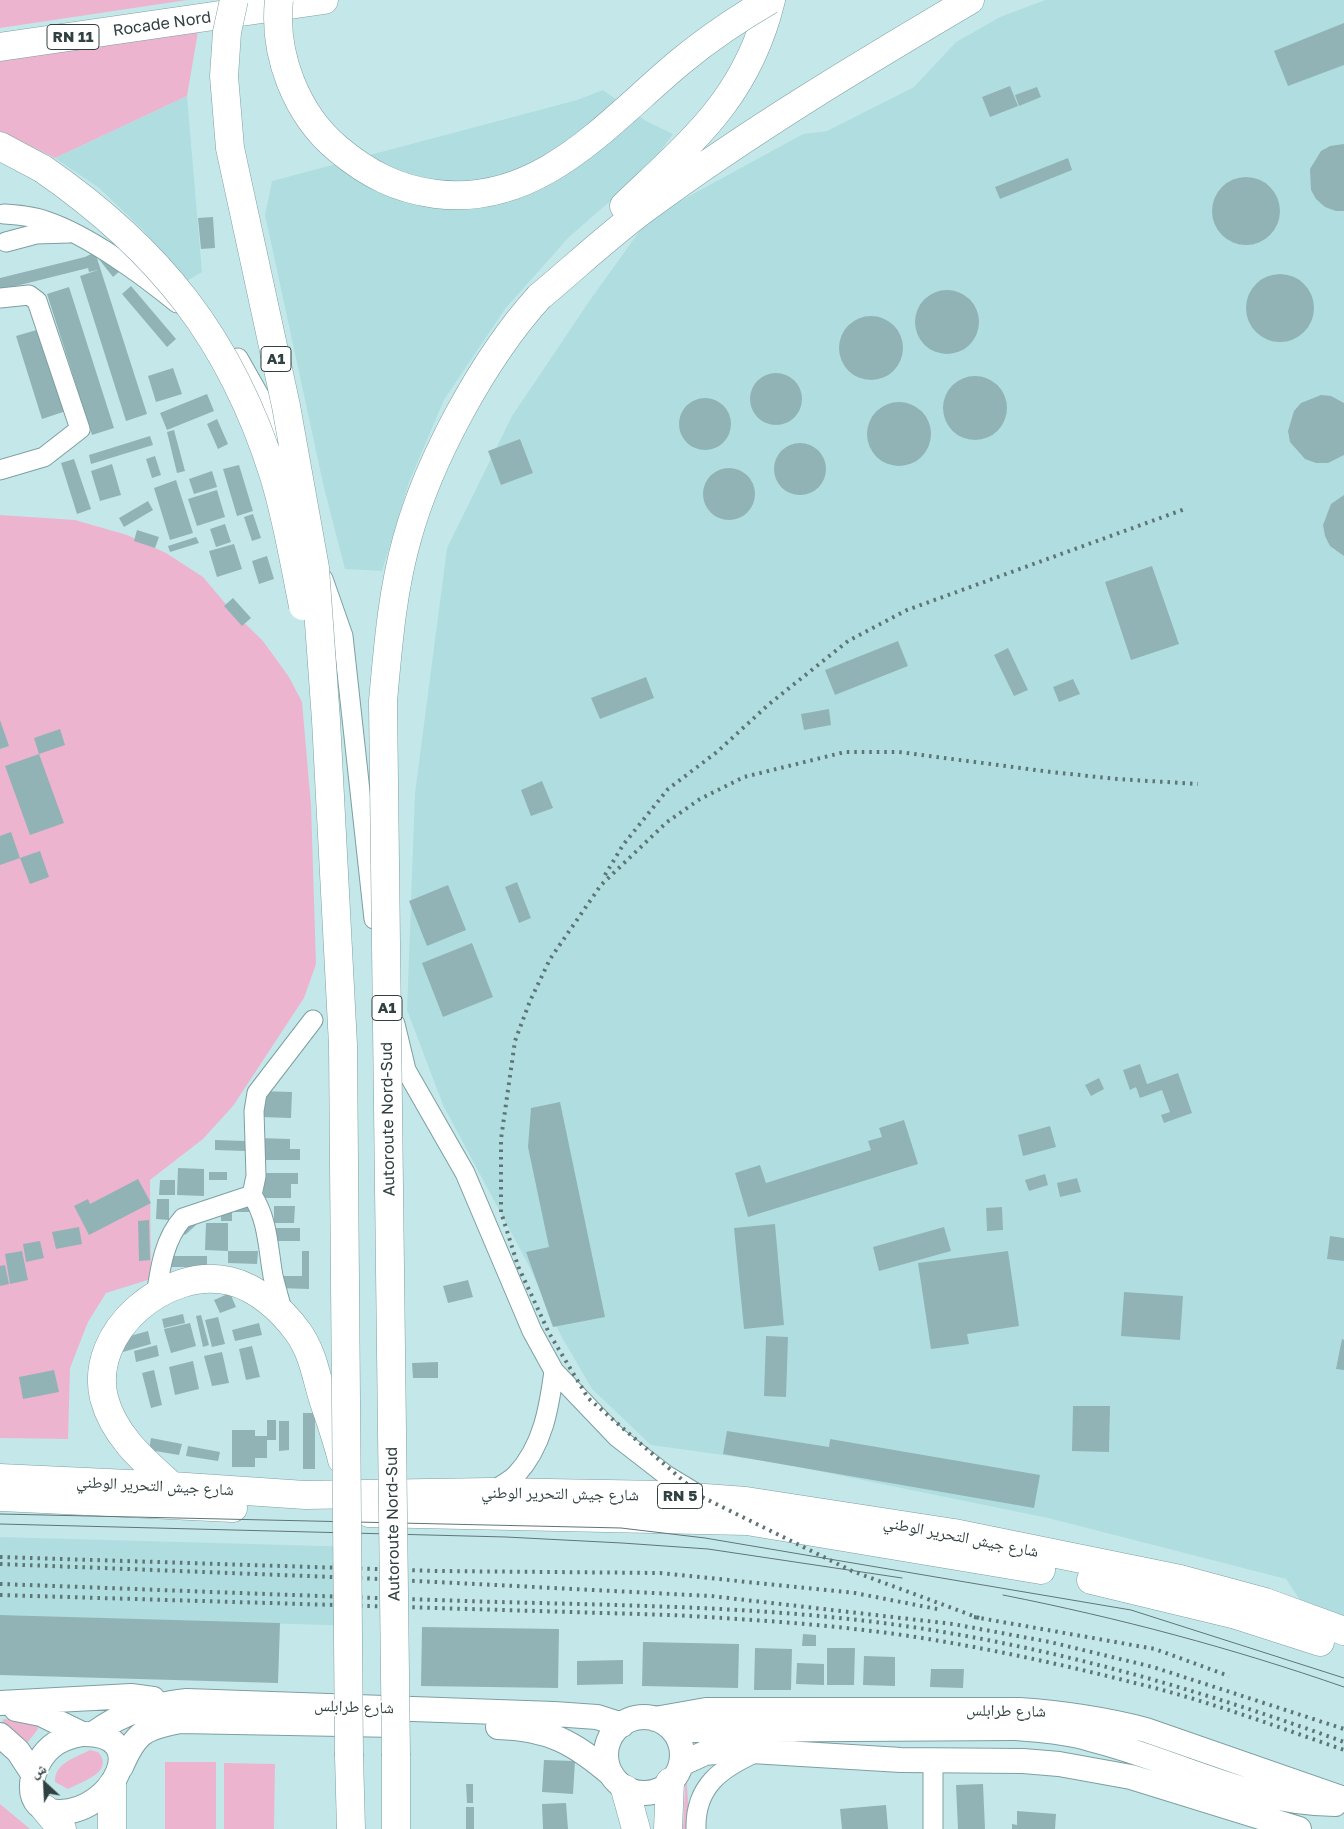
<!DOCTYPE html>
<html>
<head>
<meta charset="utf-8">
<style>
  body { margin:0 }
  #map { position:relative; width:1344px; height:1829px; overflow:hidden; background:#c4e8ea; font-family:"Golos Text","Noto Naskh Arabic",sans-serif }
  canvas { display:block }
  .north { position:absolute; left:20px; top:1759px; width:50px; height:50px; -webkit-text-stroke:4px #fff; paint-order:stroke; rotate:335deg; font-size:14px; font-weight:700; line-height:20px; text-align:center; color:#314040 }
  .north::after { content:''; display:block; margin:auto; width:18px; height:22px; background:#314040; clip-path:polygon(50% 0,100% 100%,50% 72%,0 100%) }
</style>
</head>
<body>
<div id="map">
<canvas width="1344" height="1829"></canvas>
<div class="north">ش</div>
</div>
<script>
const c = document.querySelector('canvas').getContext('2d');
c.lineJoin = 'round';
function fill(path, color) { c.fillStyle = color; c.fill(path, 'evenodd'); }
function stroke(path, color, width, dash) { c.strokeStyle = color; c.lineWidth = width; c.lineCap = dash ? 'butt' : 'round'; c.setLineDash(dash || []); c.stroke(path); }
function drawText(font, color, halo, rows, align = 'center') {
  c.font = font + ' "Golos Text","Noto Naskh Arabic",sans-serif'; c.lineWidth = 4; c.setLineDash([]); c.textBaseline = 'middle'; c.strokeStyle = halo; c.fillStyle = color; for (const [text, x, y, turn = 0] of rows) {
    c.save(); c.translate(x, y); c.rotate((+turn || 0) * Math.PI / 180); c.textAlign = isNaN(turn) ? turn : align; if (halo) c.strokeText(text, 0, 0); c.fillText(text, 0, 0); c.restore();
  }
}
const built = new Path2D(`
  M1045 0H1344V1632L1314 1621 1286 1579 1048 1518 779 1463 651 1445 592 1389 560 1334 529 1266 443 1105 407 1010 415 793 447 548 512 416 590 300 649 218 803 134 827 131 914 87 956 42 1000 17Z
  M603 90 646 121 673 134 646 170 569 237 505 309 444 400 409 482 382 571 345 569 324 488 265 215 272 181 577 100Z
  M187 96 202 272 187 281 142 229 99 188 55 158Z
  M0 1537 360 1547 358 1626 0 1615Z`);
const green = new Path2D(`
  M0 0H187L0 28Z
  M199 26 187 96 55 158 0 131V55Z
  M0 515 75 520 127 535 166 553 203 577 230 609 263 641 289 677 302 702 311 805 316 964 304 998 233 1106 203 1139 150 1180 151 1279 106 1293 88 1322 70 1368 68 1439 0 1438Z
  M4 1719 36 1723 38 1729 28 1742 2 1722Z
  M90 1750 98 1752C115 1772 83 1781 68 1789L55 1782C54 1763 75 1758 90 1750Z
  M165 1762H216V1829H165Z
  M224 1763 275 1764 274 1829H224Z
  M686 1772 690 1829H683Z
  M0 1804 30 1829H0Z`);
const building = new Path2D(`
  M1344 23V65L1288 86 1274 51Z
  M1010 86 1018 106 990 117 982 97Z
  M1037 87 1041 97 1019 106 1015 95Z
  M1344 144V211H1336L1325 207 1316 199 1311 190 1310 169 1321 151 1330 146Z
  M1068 158 1072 170 1000 199 995 187Z
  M1212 211a34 34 0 1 1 68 0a34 34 0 1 1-68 0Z
  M213 217 215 248 201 249 198 218Z
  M95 252 147 414 126 421 80 276 98 270 89 272 88 268 0 290V278L85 257Z
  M106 253 120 271 113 277 98 258Z
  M1246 308a34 34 0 1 1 68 0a34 34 0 1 1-68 0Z
  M131 286 176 339 167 347 122 294Z
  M69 287 114 428 92 435 47 294Z
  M915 322a32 32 0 1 1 64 0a32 32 0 1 1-64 0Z
  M839 348a32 32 0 1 1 64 0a32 32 0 1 1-64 0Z
  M40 329 66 411 42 419 16 336Z
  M173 368 182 394 156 402 148 376Z
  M750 399a26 26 0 1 1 52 0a26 26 0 1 1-52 0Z
  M943 408a32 32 0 1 1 64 0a32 32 0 1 1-64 0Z
  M207 394 214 411 167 430 160 413Z
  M1321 395 1331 396 1344 403V455L1328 463H1316L1305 459 1290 442 1288 431 1294 411 1301 403Z
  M679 424a26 26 0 1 1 52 0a26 26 0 1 1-52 0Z
  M867 434a32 32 0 1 1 64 0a32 32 0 1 1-64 0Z
  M217 419 228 444 218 449 207 424Z
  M174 430 185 471 177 473 167 432Z
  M150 436 153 445 91 464 89 455Z
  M520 439 533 473 501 485 488 451Z
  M774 469a26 26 0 1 1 52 0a26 26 0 1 1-52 0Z
  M155 456 161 475 152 478 146 459Z
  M74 459 91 509 77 514 61 463Z
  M112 464 121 495 100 501 91 471Z
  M239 465 253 511 237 516 223 469Z
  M703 494a26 26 0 1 1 52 0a26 26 0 1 1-52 0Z
  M212 471 217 487 194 494 189 479Z
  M176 480 193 533 170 540 154 488Z
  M217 490 225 517 197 526 188 499Z
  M1344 495V556L1330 546 1325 536 1323 525 1331 504Z
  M148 501 153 510 124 527 119 518Z
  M253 514 261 538 252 541 244 517Z
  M225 524 231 542 216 547 210 529Z
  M137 530 159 537 155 548 134 541Z
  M196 537 199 543 170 552 168 546Z
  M234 544 242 569 217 577 209 551Z
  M267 556 274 579 259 584 252 561Z
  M1152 566 1179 644 1131 660 1105 582Z
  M233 598 251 618 242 626 224 606Z
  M898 641 908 666 835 695 825 670Z
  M1008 648 1028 690 1014 696 994 655Z
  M646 677 654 698 600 719 591 698Z
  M1073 679 1080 694 1059 702 1053 687Z
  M829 709 831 725 804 730 801 714Z
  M0 720 9 746 0 749Z
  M60 729 65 745 39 754 34 738Z
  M39 754 64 823 30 835 5 766Z
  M542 781 553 808 531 816 521 790Z
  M11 832 20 858 0 865V836Z
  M40 851 49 877 30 884 20 858Z
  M517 882 531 918 519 923 505 887Z
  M448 885 466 930 427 946 409 901Z
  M472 943 493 997 443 1017 422 963Z
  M1140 1064 1147 1084 1178 1073 1192 1113 1164 1123 1161 1115 1170 1112 1162 1090 1140 1098 1136 1087 1130 1090 1123 1070Z
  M1099 1078 1104 1089 1091 1096 1085 1085Z
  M260 1091 292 1092 291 1118 260 1117Z
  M560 1102 605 1317 553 1327 526 1252 549 1247 528 1147 531 1108Z
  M904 1120 918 1164 748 1217 735 1173 760 1165 766 1183 871 1150 868 1141 882 1137 879 1128Z
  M1050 1126 1056 1147 1023 1156 1018 1135Z
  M258 1138 290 1139V1149H300V1160H258Z
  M215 1140 245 1141V1151L215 1150Z
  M178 1168 204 1169V1196L177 1195Z
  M209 1172H227V1180H209Z
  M264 1173H298V1184H291V1198H263Z
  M1045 1174 1048 1185 1029 1191 1025 1180Z
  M1077 1178 1081 1192 1060 1197 1057 1183Z
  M138 1179 151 1203 89 1235 74 1206 88 1199 90 1204Z
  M160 1180H175V1195H159Z
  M157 1199H169V1220L156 1219Z
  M250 1204V1212H232V1221H221V1213Z
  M274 1206H295L294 1223H274Z
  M1002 1207 1003 1230 987 1231 986 1208Z
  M188 1216 196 1225 185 1235 177 1226Z
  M149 1220 150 1260 139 1261 138 1221Z
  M206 1223H228V1251H258L257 1264 228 1263V1251L205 1250Z
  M775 1224 784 1325 744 1329 734 1228Z
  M79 1227 82 1244 56 1249 52 1232Z
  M944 1227 951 1251 879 1271 873 1247Z
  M275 1228H300V1241H274Z
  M1330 1236 1344 1238V1261L1327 1259Z
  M40 1241 44 1258 26 1262 23 1244Z
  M22 1251 28 1280 10 1284 5 1254Z
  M302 1251H309V1289L278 1288V1276H302Z
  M1008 1251 1019 1326 967 1334 969 1344 931 1349 918 1263Z
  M169 1256H207V1267H168Z
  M5 1265 9 1284 0 1286V1266Z
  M468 1280 473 1297 448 1303 443 1286Z
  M1124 1292 1183 1296 1180 1340 1121 1336Z
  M230 1293 236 1307 220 1313 214 1300Z
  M183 1314 185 1323 164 1328 162 1319Z
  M201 1315 209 1345 203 1347 196 1316Z
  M218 1317 225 1344 212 1347 205 1320Z
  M190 1323 196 1346 171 1353 164 1329Z
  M259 1323 262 1335 235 1341 232 1330Z
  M148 1331 151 1344 123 1352 119 1339Z
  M766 1336 788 1337 786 1397 764 1396Z
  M1342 1339 1344 1340V1370L1336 1369Z
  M157 1345 159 1356 136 1362 134 1351Z
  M252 1346 260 1377 246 1380 239 1349Z
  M222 1352 229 1383 212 1386 204 1356Z
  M193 1361 199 1389 175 1395 169 1367Z
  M438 1362V1378H413L412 1363Z
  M54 1370 59 1392 23 1399 19 1377Z
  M154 1370 162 1405 151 1408 142 1373Z
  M1073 1406H1110L1109 1452 1072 1451Z
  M303 1413H315V1469H303Z
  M267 1420H276V1440H267Z
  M279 1421H289V1450L279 1451Z
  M232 1430H255V1436H267V1458H255V1467H232Z
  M727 1431 829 1447 830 1439 1040 1475 1034 1508 723 1454Z
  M151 1438 182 1444 179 1455 149 1450Z
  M188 1446 220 1452 218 1461 186 1456Z
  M0 1615 280 1623 278 1683 0 1675Z
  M422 1627 559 1629 558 1688 421 1686Z
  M803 1634 816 1635V1646H802Z
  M643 1642 739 1644 738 1688 642 1686Z
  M755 1648 792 1649 791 1690H754Z
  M827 1648H855L854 1685H827Z
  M864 1656 895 1657V1686L863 1685Z
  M623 1660V1684L577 1685V1661Z
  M797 1663 824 1664V1685L796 1684Z
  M931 1669H964L963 1688 930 1687Z
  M544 1760 575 1761 573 1794 542 1792Z
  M466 1784H473V1803H467Z
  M983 1784 985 1829H958L956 1785Z
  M566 1803 568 1829H543L542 1804Z
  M886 1805 888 1829H842L840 1809Z
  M466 1807H474V1829H466Z
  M1017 1811 1056 1814 1055 1829H1012V1824L1017 1825Z`);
const minor = new Path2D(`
  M4 214C18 215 33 216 46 221 88 235 143 275 177 303
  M6 242 36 234 69 233
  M0 298 29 295 37 301 80 429 44 457 0 470
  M238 358 260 397 276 442
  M323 579 343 636 374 919
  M395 1024 406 1070 465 1173 532 1331 554 1371 617 1437 666 1475 699 1495
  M156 1296C160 1269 164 1239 183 1218L252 1195
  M283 1314C280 1301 276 1289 273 1276 268 1248 268 1219 252 1195L256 1176 254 1111 257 1093 313 1020
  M490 1492C499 1487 509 1482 516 1475 543 1446 549 1408 554 1371
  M696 1829C695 1786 721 1768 757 1752
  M933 1829V1761`);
const major = new Path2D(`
  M0 1703 131 1696 153 1699
  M16 1709 41 1714 82 1734
  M606 1755a38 38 0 1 1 76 0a38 38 0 1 1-76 0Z
  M655 1719 706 1710H1019C1063 1713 1104 1719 1146 1730L1344 1799
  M498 1727C548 1728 575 1743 612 1775
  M670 1727 690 1730 1015 1728C1040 1730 1066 1732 1090 1739 1173 1759 1248 1804 1335 1804
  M82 1734C154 1732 113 1812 60 1812 19 1812 29 1766 51 1747 60 1739 71 1736 82 1734Z
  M93 1734C126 1710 147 1706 187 1701L554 1714 597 1717 622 1725
  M0 1735 18 1751 33 1774
  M681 1764 705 1753 735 1750 901 1760 1023 1761 1059 1764 1131 1777 1299 1829
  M121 1767C136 1732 144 1728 180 1721L397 1725`);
const highway = new Path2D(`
  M0 47 324 0
  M0 146 43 169
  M624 206C693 140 747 98 771 0
  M539 297C575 267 610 234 647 207 750 131 860 65 970 0
  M0 1478 172 1486 305 1495 490 1492 664 1495 746 1501 954 1533 1180 1579 1265 1602 1344 1631
  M172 1486C144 1461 114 1436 104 1398 88 1331 167 1266 230 1281 258 1288 282 1310 298 1332 313 1353 316 1376 323 1399 330 1420 337 1439 342 1460
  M0 1497 233 1508
  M369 1513 747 1521 1041 1570
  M1091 1580 1236 1615 1320 1642
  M349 1756 351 1829
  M396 1756V1829
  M112 1786V1829
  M625 1789 636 1829
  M45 1809 62 1829
  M668 1829 670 1782`);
const tram = new Path2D(`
  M0 1514 621 1528 705 1538 1131 1610 1344 1678
  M0 1524 506 1537 622 1543 708 1549 902 1578
  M1003 1595C1119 1618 1232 1648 1344 1687`);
const rail = new Path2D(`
  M605 875 623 845 668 789 717 752 768 705 848 641 907 610 1185 509
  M0 1557 438 1571 660 1573 855 1593 942 1610
  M0 1564 358 1578 711 1596 953 1624 1050 1642 1153 1667 1344 1729
  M0 1584C166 1590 333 1597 499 1602 649 1606 801 1607 949 1633 1084 1656 1215 1695 1344 1742
  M0 1595 671 1615C762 1620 856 1626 946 1642 1009 1653 1073 1667 1135 1683 1206 1700 1275 1726 1344 1750
  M974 1617 1155 1649 1229 1676
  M979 1618 852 1571 702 1497 588 1398 549 1333 518 1266 501 1212V1139L515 1041 530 1001 550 959 601 885 667 822 700 799 744 777 845 752H899L1051 772 1117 779 1198 784`);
const highwayBridge = new Path2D(`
  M234 0 227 32 224 76 230 148 286 406 315 568 326 720 343 1045 349 1756
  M279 0C273 54 296 114 338 149 368 174 397 189 436 194 540 207 608 122 680 62 708 39 739 18 770 0
  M43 169C160 250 231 339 274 476 287 518 294 562 303 606
  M396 1756 383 701C388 647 392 592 407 539 429 459 484 358 539 297`);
const shields = [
  [73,37,52],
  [276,359,30],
  [387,1008,30],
  [680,1496,45]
];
const shieldNames = [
  ["RN 11",73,37],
  ["A1",276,359],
  ["A1",387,1008],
  ["RN 5",680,1496]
];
const streetNames = [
  ["Rocade Nord",162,24,-8],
  ["Autoroute Nord-Sud",388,1119,-91],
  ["شارع جيش التحرير الوطني",155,1486,3],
  ["شارع جيش التحرير الوطني",560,1494,1],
  ["Autoroute Nord-Sud",393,1524,-91],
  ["شارع جيش التحرير الوطني",961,1537,11],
  ["شارع طرابلس",354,1707,2],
  ["شارع طرابلس",1006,1711,1]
];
fill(built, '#b0dee0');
fill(green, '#edb4cf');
fill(building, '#91b3b5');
stroke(minor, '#7d9fa1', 21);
stroke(major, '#7d9fa1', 26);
stroke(highway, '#7d9fa1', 29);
stroke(minor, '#fff', 19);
stroke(major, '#fff', 24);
stroke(highway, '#fff', 28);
stroke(tram, '#5f7575', 1);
stroke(rail, '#5f7575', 4, [2.5, 5]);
stroke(highwayBridge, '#7d9fa1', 29, []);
stroke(highwayBridge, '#fff', 28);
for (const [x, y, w] of shields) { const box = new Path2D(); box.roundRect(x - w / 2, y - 12.5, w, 25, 4); c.fillStyle = '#fff'; c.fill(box); stroke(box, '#314040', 1); }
drawText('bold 15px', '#314040', null, shieldNames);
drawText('16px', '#314040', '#fff', streetNames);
</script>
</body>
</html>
